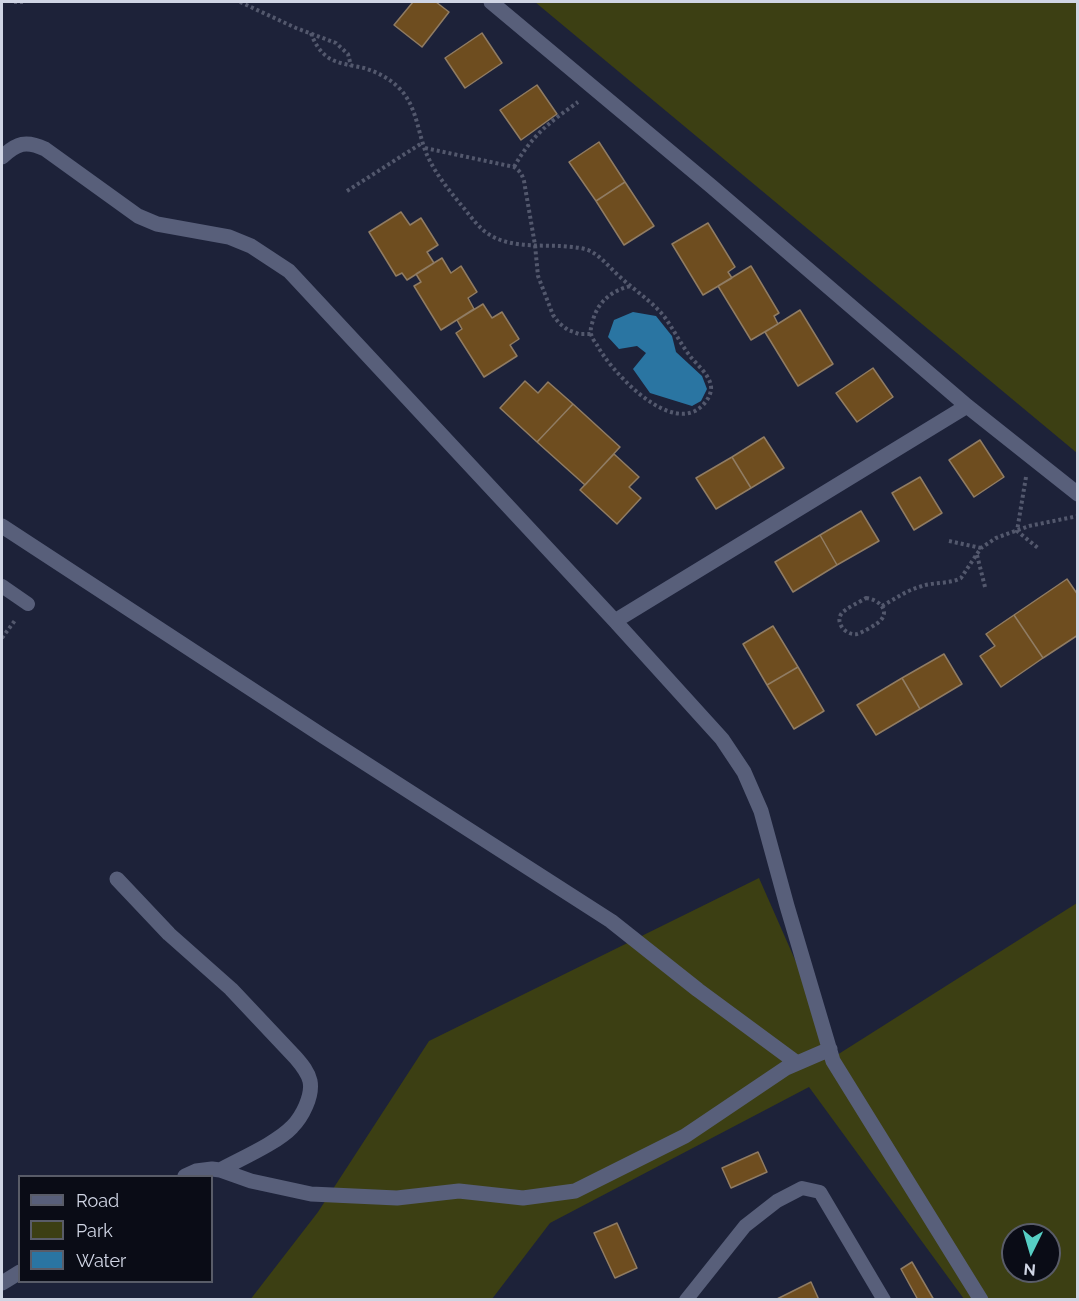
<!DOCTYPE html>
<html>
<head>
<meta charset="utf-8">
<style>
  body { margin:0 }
  #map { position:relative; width:1079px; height:1301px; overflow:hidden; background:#1d2239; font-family:Raleway,sans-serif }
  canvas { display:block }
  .frame { position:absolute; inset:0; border:3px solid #d0d5e4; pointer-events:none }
  .legend { position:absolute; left:18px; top:1175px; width:195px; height:108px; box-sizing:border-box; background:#0a0c16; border:2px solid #595c68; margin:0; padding:8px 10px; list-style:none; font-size:18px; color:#d0d5e4 }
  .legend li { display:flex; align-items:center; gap:12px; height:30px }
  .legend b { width:30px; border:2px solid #595c68 }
  .north { position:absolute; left:1001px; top:1223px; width:60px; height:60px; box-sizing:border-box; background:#0a0c16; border:2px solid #595c68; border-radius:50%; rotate:185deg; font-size:16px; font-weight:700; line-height:24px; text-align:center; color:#d0d5e4 }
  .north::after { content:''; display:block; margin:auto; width:21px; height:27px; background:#56cec4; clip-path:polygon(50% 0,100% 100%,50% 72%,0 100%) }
</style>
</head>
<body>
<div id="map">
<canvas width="1079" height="1301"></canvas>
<div class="frame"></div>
<ul class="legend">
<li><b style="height:8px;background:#585f7a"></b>Road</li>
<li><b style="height:16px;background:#3c3f13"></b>Park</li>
<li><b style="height:16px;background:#2a75a2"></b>Water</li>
</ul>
<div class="north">N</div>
</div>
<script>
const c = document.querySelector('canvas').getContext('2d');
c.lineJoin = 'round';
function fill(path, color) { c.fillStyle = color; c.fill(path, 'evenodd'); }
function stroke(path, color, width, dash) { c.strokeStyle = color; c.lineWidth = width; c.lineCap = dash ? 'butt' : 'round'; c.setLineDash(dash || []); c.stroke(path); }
const green = new Path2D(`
  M535 2H1077V453Z
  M759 878 837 1055 1077 903V1299H964L809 1087 550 1223 492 1299 250 1300 318 1212 429 1041ZM1013 1235H1049V1271H1013Z`);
const water = new Path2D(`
  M633 312 656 316 672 336 676 352 702 376 707 389 701 401 692 406 650 393 633 369 646 353 637 346 619 349 608 337 614 320Z`);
const building = new Path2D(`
  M413 2H436L449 12 422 47 394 25Z
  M482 33 502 63 465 88 445 58Z
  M537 85 557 114 521 140 500 110Z
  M599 142 625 182 596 201 569 162Z
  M625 182 654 226 624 245 596 201Z
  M401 212 410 225 421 218 438 245 427 252 434 263 407 280 402 273 396 276 369 232Z
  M708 223 735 267 728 272 732 278 703 295 672 244Z
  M442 258 451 273 461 266 477 292 468 298 474 309 441 330 414 286 421 282 416 274Z
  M751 266 779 313 774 316 778 324 751 340 718 286Z
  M483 304 492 318 502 312 519 339 510 345 517 356 484 377 456 333 462 329 457 320Z
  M800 310 833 364 798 386 765 332Z
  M873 368 893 397 857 422 836 393Z
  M525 381 538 393 548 382 573 404 537 442 500 408Z
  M573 404 620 447 585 485 537 442Z
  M764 437 784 468 751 488 732 457Z
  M980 440 1004 477 974 497 949 460Z
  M614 454 639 477 629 487 641 498 617 524 580 490Z
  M732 457 751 488 716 509 696 478Z
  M920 477 942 513 914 530 892 493Z
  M861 511 879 541 837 565 820 535Z
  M820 535 837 565 793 592 775 562Z
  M1067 579 1078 595V635L1043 658 1014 615Z
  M1014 615 1043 658 1001 687 980 656 995 646 986 634Z
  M773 626 798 667 767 685 743 644Z
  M944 654 962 684 920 709 902 678Z
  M798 667 824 711 794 729 767 685Z
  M902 678 920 709 876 735 857 705Z
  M758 1152 767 1172 731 1188 722 1168Z
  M617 1223 637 1268 615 1278 594 1233Z
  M912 1262 934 1300H918L901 1269Z
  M811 1282 819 1300H775Z`);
const path = new Path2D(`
  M14 2H23
  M240 2 296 28 336 43 348 54 351 66
  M311 33C314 42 319 50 326 56 336 64 351 65 364 68 377 72 389 78 399 88 416 105 417 128 425 150 433 171 448 189 462 206 469 214 475 223 483 230 504 248 535 245 561 246 570 247 579 247 588 250 601 256 608 266 619 276 633 289 650 300 663 315 673 328 680 343 690 356 697 365 709 374 711 386 712 396 704 406 695 411 663 427 611 371 597 345 595 342 591 337 591 333 590 329 592 324 593 320 598 301 613 290 631 286
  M425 148 514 167C520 171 522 174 524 181L535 245 538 276 553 315 559 323 568 330 579 334H591
  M514 167C532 135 550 122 578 102
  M347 191 422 143
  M1026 477 1017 531 1038 548
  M949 541 981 548
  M977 555 985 587
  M866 598C877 599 890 609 881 620 878 624 861 633 857 634 846 636 834 622 842 613 846 608 860 602 866 598Z
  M882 606C895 599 907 590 922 586 934 582 950 584 961 578L981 548 996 538 1029 526 1078 516
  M2 638 16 619`);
const service = new Path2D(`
  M2 586 28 604
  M686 1300 745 1226 777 1201 802 1188 820 1192 884 1300`);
const minor = new Path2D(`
  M491 2 711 186 967 406 1078 494
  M2 157C17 143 26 140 45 149L138 216 157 224 229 237 251 246 289 271 615 621 722 739 744 772 761 811 787 906 833 1061 981 1300
  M2 526 326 738 611 921 698 990 797 1063
  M615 621 967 406
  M117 879 169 934 231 989 296 1058C302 1065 308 1072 310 1081 313 1096 302 1117 292 1127 277 1143 240 1159 220 1170
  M185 1176 196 1171 212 1169 220 1170 251 1181 311 1194 397 1198 459 1191 523 1198 575 1191 685 1136 786 1068 830 1049
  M2 1283 20 1272`);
fill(green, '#3c3f13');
fill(water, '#2a75a2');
fill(building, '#6e4d1f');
stroke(building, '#907c63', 1.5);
stroke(path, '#53586d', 4, [3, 3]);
stroke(service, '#585f7a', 14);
stroke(minor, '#585f7a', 15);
</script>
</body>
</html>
